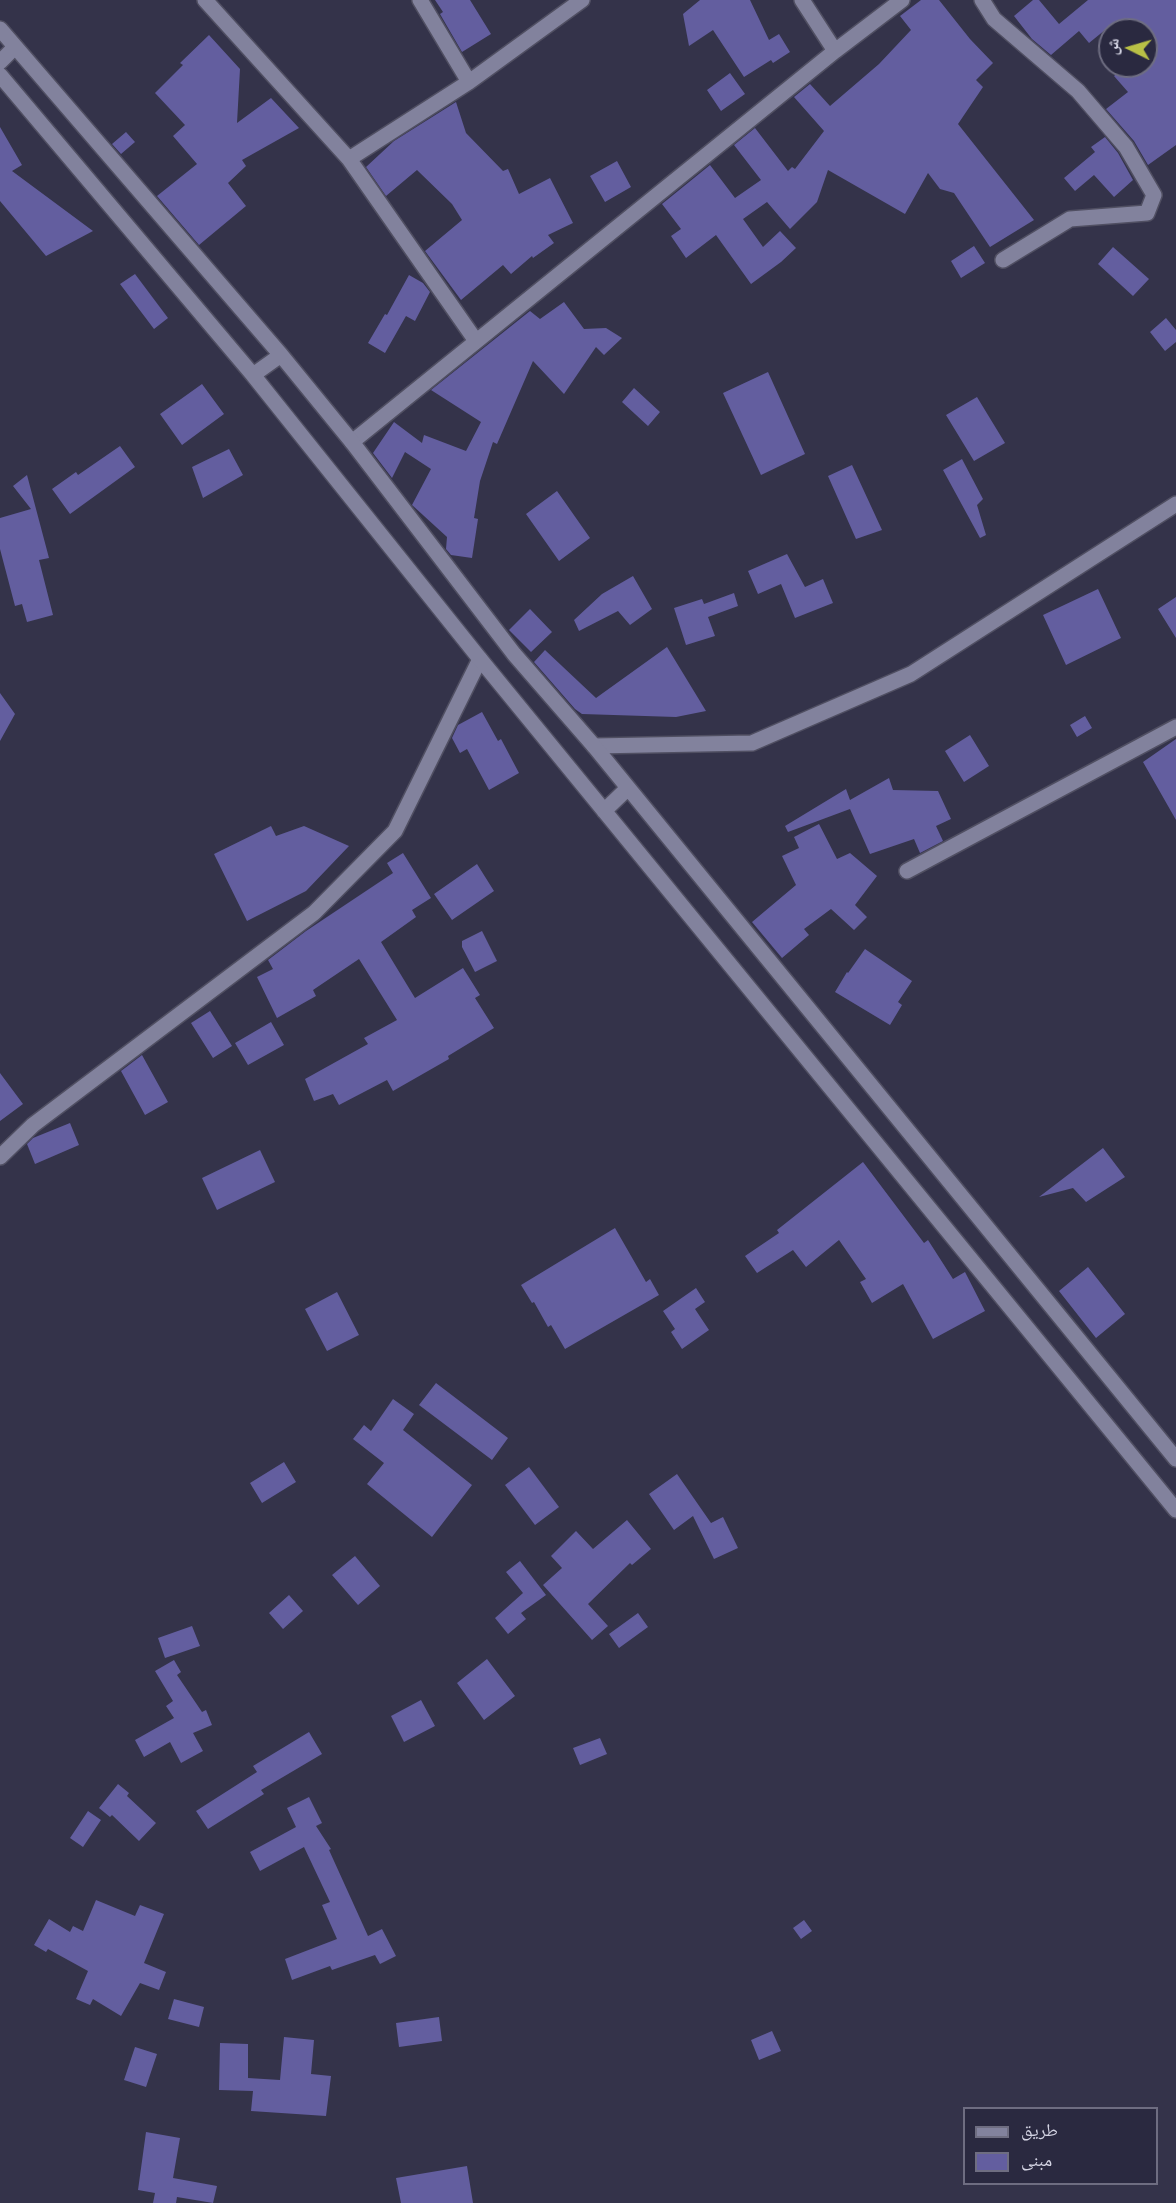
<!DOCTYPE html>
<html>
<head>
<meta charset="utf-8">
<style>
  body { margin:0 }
  #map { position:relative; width:1176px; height:2203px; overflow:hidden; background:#34334a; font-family:"Exo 2","Noto Naskh Arabic",sans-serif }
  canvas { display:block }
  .legend { position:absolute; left:963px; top:2107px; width:195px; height:78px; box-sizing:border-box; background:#2a2940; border:2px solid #6e6d81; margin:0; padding:8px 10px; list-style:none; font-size:18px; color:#d4d4e3 }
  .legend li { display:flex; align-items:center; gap:12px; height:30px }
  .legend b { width:30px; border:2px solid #6e6d81 }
  .north { position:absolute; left:1098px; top:18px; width:60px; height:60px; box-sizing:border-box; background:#2a2940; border:2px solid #6e6d81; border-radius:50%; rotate:275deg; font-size:16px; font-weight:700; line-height:24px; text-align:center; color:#d4d4e3 }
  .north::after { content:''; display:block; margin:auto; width:21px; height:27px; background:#b9c046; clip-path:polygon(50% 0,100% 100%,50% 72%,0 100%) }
</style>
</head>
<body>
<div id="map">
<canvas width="1176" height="2203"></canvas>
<ul class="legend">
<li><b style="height:8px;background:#82829d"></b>طريق</li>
<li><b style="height:16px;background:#635e9f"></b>مبنى</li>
</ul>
<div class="north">ش</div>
</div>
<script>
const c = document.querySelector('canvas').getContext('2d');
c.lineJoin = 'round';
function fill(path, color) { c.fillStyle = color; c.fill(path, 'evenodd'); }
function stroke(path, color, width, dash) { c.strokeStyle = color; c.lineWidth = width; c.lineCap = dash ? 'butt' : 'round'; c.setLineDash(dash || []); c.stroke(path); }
const building = new Path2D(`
  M435 0H470L491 34 462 52 440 14 443 12Z
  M700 0H750L769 40 779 34 790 52 773 63 771 60 744 77 713 30 689 46 683 14Z
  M921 0H939L970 39 993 63 976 80 983 87 958 124 1034 220 990 247 954 193 940 189 928 173 905 214 828 170 817 202 790 229 767 202 743 219 763 247 780 231 796 248 781 262 751 284 716 235 686 258 671 236 681 229 662 204 710 165 735 198 761 180 734 145 755 128 788 171 792 167 795 169 824 131 794 97 810 84 830 106 879 64 911 30 900 16Z
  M1033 0H1039L1059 24 1088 0H1176V145L1148 165 1134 141 1106 109 1128 92 1114 76 1125 66H1146V30H1123L1116 21 1089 43 1079 31 1051 55 1032 39 1014 16Z
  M209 35 240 69 237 123 271 98 299 128 242 160 246 166 228 183 246 206 199 245 157 196 197 164 173 136 185 125 155 93 183 65 180 63Z
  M730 73 745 94 721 111 707 90Z
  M456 102 466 133 503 171 508 169 519 194 550 178 573 223 548 235 554 243 533 258 532 256 511 274 503 265 461 300 425 251 462 220 452 204 417 170 386 196 366 167 394 141Z
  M0 127 22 165 12 171 93 231 46 256 0 201Z
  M126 132 135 142 121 154 112 144Z
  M1105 137 1118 153 1133 180 1114 197 1094 175 1075 191 1064 178 1095 152 1091 147Z
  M617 161 631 187 605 202 590 176Z
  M974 246 985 263 961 278 951 261Z
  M1113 247 1149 279 1133 296 1098 264Z
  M135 274 168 318 154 329 120 284Z
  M409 275 423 283 430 292 415 321 406 316 385 353 368 343 385 314 387 315Z
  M564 302 584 329 606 328 622 338 604 355 596 347 564 394 533 361 497 444 493 442 480 481 474 518 478 519 472 558 451 555 446 549 447 537 412 505 431 469 405 452 392 478 373 453 394 422 422 443 424 435 466 451 481 422 431 390 530 311 540 319Z
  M1166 318 1176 330V342L1165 351 1150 332Z
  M768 372 805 454 761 475 723 393Z
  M202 384 224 414 182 445 160 414Z
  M634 388 660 412 648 426 622 402Z
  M977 397 1005 443 974 461 946 415Z
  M120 446 135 467 70 514 52 489 76 472 78 475Z
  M229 449 243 475 203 498 192 467Z
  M962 459 983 499 977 505 986 535 980 538 943 470Z
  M852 465 882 530 856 539 828 476Z
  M27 475 49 558 39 560 53 615 27 622 22 604 15 606 0 549V518L31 509 13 486Z
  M557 491 590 538 559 561 526 514Z
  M787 554 805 587 823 579 833 603 795 618 781 584 758 594 748 571Z
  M633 576 652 609 630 625 618 611 579 631 574 620 602 594Z
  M1098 589 1121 638 1066 665 1043 615Z
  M734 593 738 606 708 617 715 636 686 645 674 608 702 599 704 604Z
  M1176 597V638L1158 609Z
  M530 609 552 632 531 652 509 630Z
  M667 647 706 711 676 717 582 714 575 709 534 662 545 650 596 698Z
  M0 693 15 714 0 741Z
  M482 712 498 741 501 739 519 773 489 790 467 749 460 753 452 738 458 725Z
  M1085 716 1092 728 1077 737 1070 725Z
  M970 735 989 766 964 782 945 751Z
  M1176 739V820L1143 762Z
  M889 778 893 790 938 791 951 819 936 826 943 841 920 853 914 839 870 854 850 809 788 832 785 826 846 789 850 800Z
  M819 824 837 859 850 853 877 876 855 905 867 917 854 930 831 909 804 929 809 935 782 958 752 922 796 885 782 856 799 848 794 837Z
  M271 826 276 836 304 826 349 846 306 891 247 921 214 854Z
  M403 853 431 898 412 910 416 917 381 942 415 998 463 968 480 995 475 998 494 1028 448 1056 449 1059 393 1091 387 1080 339 1105 333 1094 314 1101 305 1079 368 1044 364 1038 397 1020 359 959 313 990 316 996 277 1018 257 977 273 969 268 960 306 931 393 873 387 863Z
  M477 864 494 891 452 920 434 894Z
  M482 931 497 961 475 972 462 947V941Z
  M865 949 912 981 898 1002 902 1005 890 1025 835 992 847 972 848 973Z
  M210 1011 232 1046 213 1058 191 1023Z
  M271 1022 284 1045 248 1065 235 1043Z
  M142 1055 168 1102 145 1115 121 1071Z
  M0 1073 23 1104 0 1121Z
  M70 1123 79 1145 35 1164 27 1144 33 1138Z
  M1103 1148 1125 1177 1086 1202 1073 1188 1039 1197Z
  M260 1150 275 1182 217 1210 202 1178Z
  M863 1162 924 1243 928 1240 953 1279 965 1272 985 1311 933 1339 903 1284 872 1303 860 1282 866 1279 839 1240 806 1267 793 1250 757 1273 745 1256 779 1233 777 1230Z
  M615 1228 646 1282 650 1279 659 1295 565 1349 551 1325 548 1327 534 1302 532 1303 521 1285Z
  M1088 1267 1125 1314 1096 1338 1059 1291Z
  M696 1288 705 1302 695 1309 709 1330 682 1349 671 1332 675 1329 663 1311Z
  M337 1292 359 1335 327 1351 305 1309Z
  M436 1383 508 1438 492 1460 419 1405Z
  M393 1399 414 1414 403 1430 472 1485 432 1537 367 1484 384 1463 353 1439 364 1425 371 1431Z
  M284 1462 296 1482 262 1503 250 1483Z
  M529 1467 559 1507 535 1525 505 1485Z
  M677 1474 711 1523 723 1517 738 1548 714 1559 693 1516 674 1530 649 1494Z
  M627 1520 651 1549 632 1565 630 1563 588 1604 608 1626 592 1640 543 1585 562 1568 551 1556 576 1531 593 1549Z
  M355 1556 380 1586 358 1605 332 1575Z
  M520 1561 546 1595 521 1613 526 1619 508 1634 495 1618 523 1593 506 1572Z
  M289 1595 303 1611 283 1629 269 1613Z
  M638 1613 648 1627 619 1648 609 1634Z
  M192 1626 200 1646 165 1658 158 1638Z
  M487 1659 515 1696 484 1720 457 1683Z
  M174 1660 181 1672 177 1675 202 1712 206 1710 212 1725 193 1733 203 1751 181 1763 170 1742 144 1757 135 1740 174 1718 166 1706 173 1701 155 1671Z
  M421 1700 435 1726 404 1742 391 1716Z
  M309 1732 322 1754 261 1790 264 1794 208 1829 196 1811 257 1772 253 1766Z
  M600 1738 607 1754 580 1765 573 1748Z
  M118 1784 129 1793 127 1796 156 1823 139 1841 112 1815 110 1817 99 1808Z
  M309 1797 322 1823 316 1826 331 1849 329 1850 368 1936 382 1929 396 1956 380 1964 375 1955 332 1970 330 1966 292 1980 285 1959 337 1939 322 1905 330 1902 304 1847 260 1871 250 1852 296 1827 287 1808Z
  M88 1811 101 1820 83 1847 70 1838Z
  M96 1900 135 1916 140 1905 164 1914 144 1963 166 1972 159 1990 140 1983 121 2016 93 1999 90 2005 76 1999 88 1971 48 1949 46 1952 34 1945 49 1919 70 1932 73 1926 83 1931Z
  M804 1920 812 1931 801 1939 793 1928Z
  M174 1999 204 2007 199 2027 168 2019Z
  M439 2017 442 2041 399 2047 396 2023Z
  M772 2031 781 2051 759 2060 751 2040Z
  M284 2037 314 2040 311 2074 331 2076 326 2116 251 2111 253 2091 219 2090 220 2043 248 2044V2078L280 2080Z
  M135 2047 157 2054 146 2087 124 2080Z
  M146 2132 180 2138 173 2178 217 2186 213 2203 177 2197 176 2203H153L155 2193 138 2190Z
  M467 2166 473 2203H401L396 2178Z`);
const street = new Path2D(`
  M205 0 349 159
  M420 0 469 82 582 0
  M982 0 994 19 1078 91 1126 147 1154 195 1147 213 1070 219 1003 260
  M835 51 902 0
  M469 82 349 159 476 341
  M352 442 835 51 802 0
  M594 746 752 743 911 674 1176 504
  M907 871 1176 727
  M0 1157 33 1125 314 913 395 831 480 659`);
const secondary = new Path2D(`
  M0 29 281 355 352 442 514 654 594 746 1176 1459
  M0 62 15 47
  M0 75 253 375 480 659 1176 1510
  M253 375 281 355
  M604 811 628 788`);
fill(building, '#635e9f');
stroke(street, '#504f62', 18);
stroke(secondary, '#504f62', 18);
stroke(street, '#82829d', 15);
stroke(secondary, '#82829d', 15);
</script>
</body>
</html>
